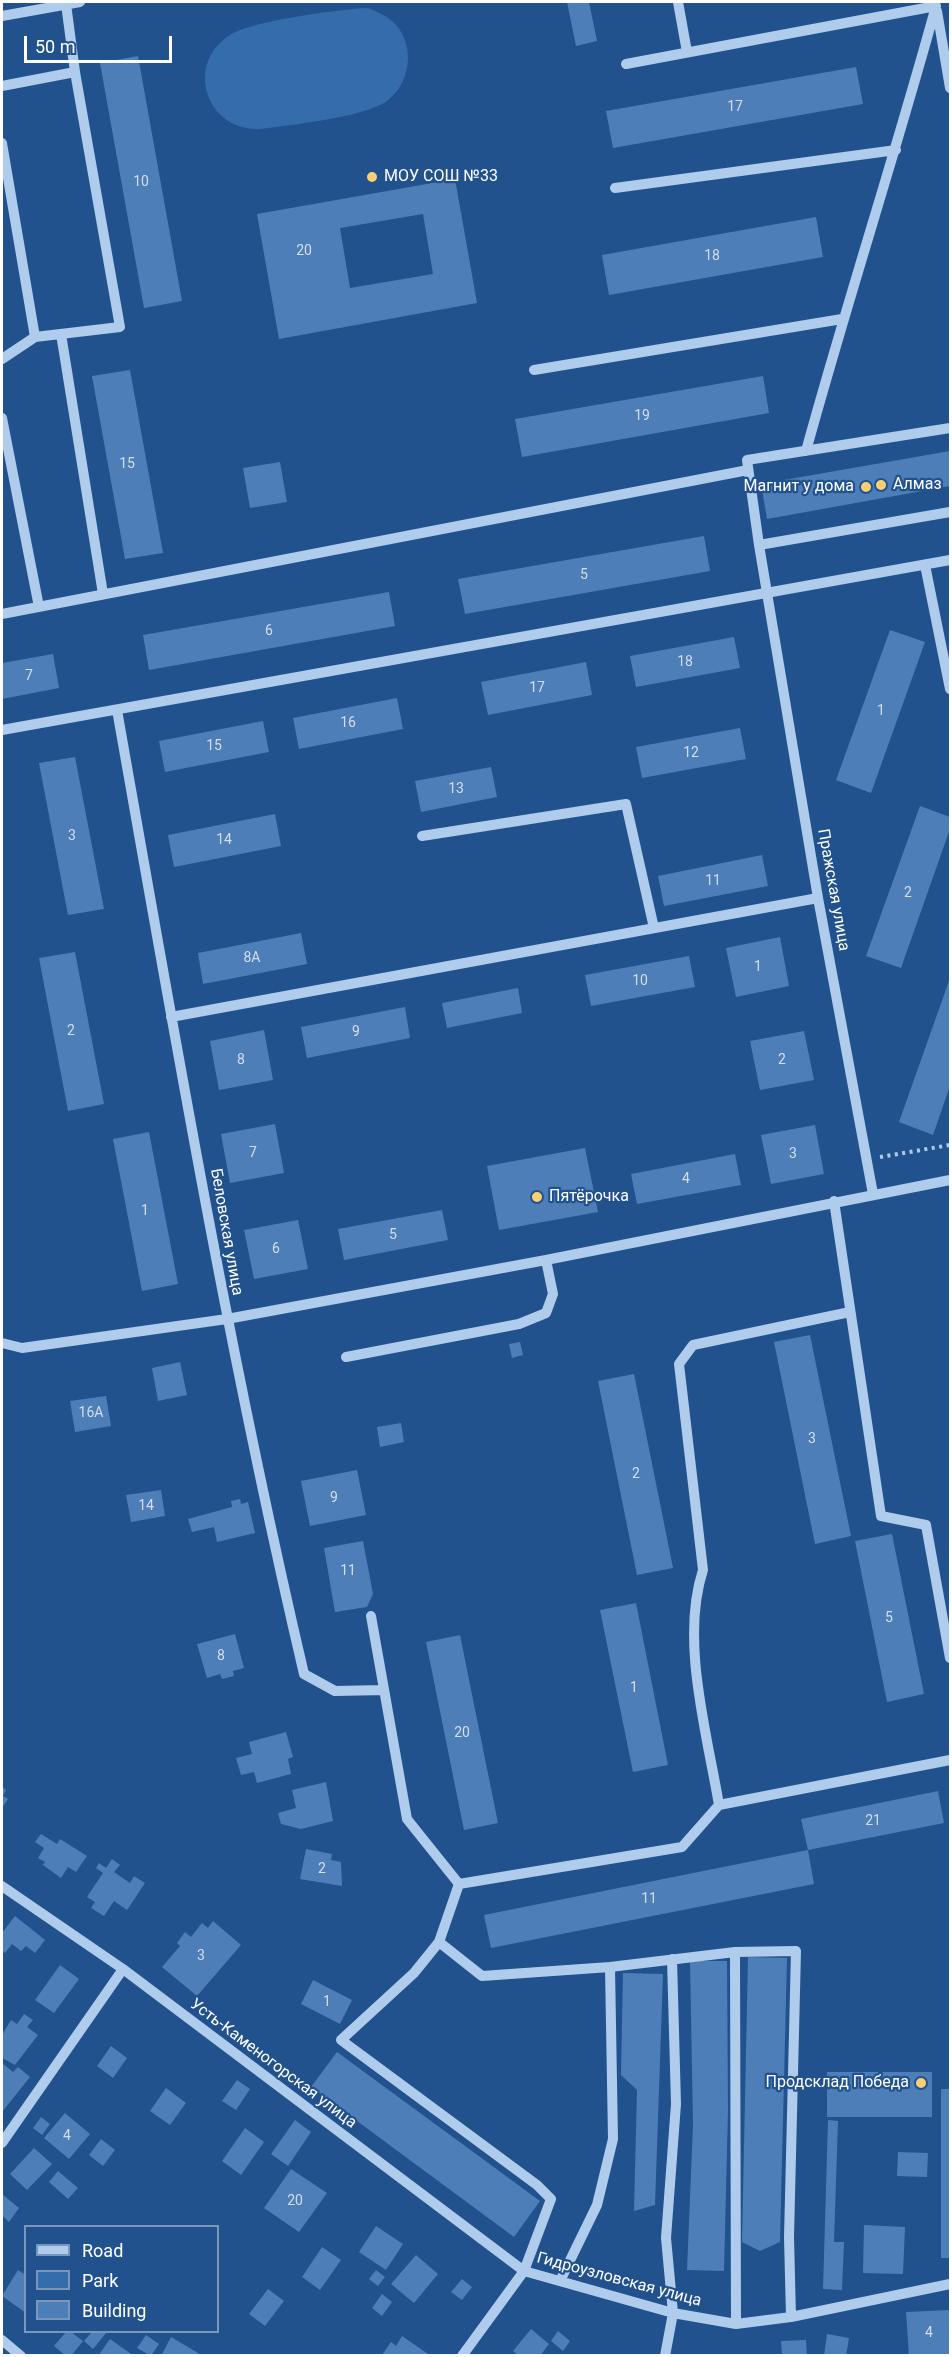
<!DOCTYPE html>
<html>
<head>
<meta charset="utf-8">
<style>
  body { margin:0 }
  #map { position:relative; width:952px; height:2357px; overflow:hidden; background:#21528e; font-family:Roboto,sans-serif }
  canvas { display:block }
  .frame { position:absolute; inset:0; border:3px solid #fff; pointer-events:none }
  .legend { position:absolute; left:24px; top:2225px; width:195px; height:108px; box-sizing:border-box; background:#21528e; border:2px solid #7a97bb; margin:0; padding:8px 10px; list-style:none; font-size:18px; color:#fff }
  .legend li { display:flex; align-items:center; gap:12px; height:30px }
  .legend b { width:30px; border:2px solid #7a97bb }
  .scale { position:absolute; left:24px; top:36px; width:148px; height:27px; box-sizing:border-box; border:3px solid #fff; border-top:0; padding-left:8px; font-size:18px; line-height:21px; white-space:nowrap; color:#fff; -webkit-text-stroke:4px #21528e; paint-order:stroke }
</style>
</head>
<body>
<div id="map">
<canvas width="952" height="2357"></canvas>
<div class="frame"></div>
<ul class="legend">
<li><b style="height:8px;background:#afccec"></b>Road</li>
<li><b style="height:16px;background:#356cab"></b>Park</li>
<li><b style="height:16px;background:#4e7eb7"></b>Building</li>
</ul>
<div class="scale">50 m</div>
</div>
<script>
const c = document.querySelector('canvas').getContext('2d');
c.lineJoin = 'round';
function fill(path, color) { c.fillStyle = color; c.fill(path, 'evenodd'); }
function stroke(path, color, width, dash) { c.strokeStyle = color; c.lineWidth = width; c.lineCap = dash ? 'butt' : 'round'; c.setLineDash(dash || []); c.stroke(path); }
function drawText(font, color, halo, rows, align = 'center') {
  c.font = font + ' Roboto,sans-serif'; c.lineWidth = 4.5; c.setLineDash([]); c.textBaseline = 'middle'; c.strokeStyle = halo; c.fillStyle = color; for (const [text, x, y, turn = 0] of rows) {
    c.save(); c.translate(x, y); c.rotate((+turn || 0) * Math.PI / 180); c.textAlign = isNaN(turn) ? turn : align; if (halo) c.strokeText(text, 0, 0); c.fillText(text, 0, 0); c.restore();
  }
}
const green = new Path2D(`
  M368 8C389 16 402 25 407 48 411 68 402 92 384 103 359 117 299 124 268 128 208 138 182 65 230 35 251 21 341 9 368 8Z`);
const building = new Path2D(`
  M567 2H589L597 41 576 46Z
  M138 56 182 301 144 308 100 63Z
  M856 67 863 104 613 148 606 111Z
  M455 179 477 303 279 339 257 214ZM423 214 433 274 350 288 340 228Z
  M816 217 823 257 609 295 602 255Z
  M130 370 163 553 125 559 92 376Z
  M763 376 769 413 522 457 515 419Z
  M950 451V486L767 519 761 484Z
  M280 462 287 502 250 508 243 468Z
  M704 536 710 571 465 614 458 579Z
  M389 592 395 626 149 670 143 635Z
  M890 630 925 642 871 793 836 780Z
  M734 637 740 668 636 687 630 656Z
  M53 654 59 688 2 699V663Z
  M586 662 592 695 488 715 481 682Z
  M397 698 403 729 299 749 293 718Z
  M263 721 269 752 165 772 159 741Z
  M740 728 746 759 642 778 636 747Z
  M75 757 104 909 68 915 39 763Z
  M491 767 497 797 421 812 415 781Z
  M920 806 950 817V829L901 968 866 956Z
  M275 814 281 846 174 867 168 835Z
  M762 855 768 886 664 906 658 876Z
  M301 933 307 964 203 984 198 953Z
  M780 937 789 986 736 997 726 948Z
  M75 952 104 1104 68 1111 39 958Z
  M689 956 695 987 591 1006 585 975Z
  M950 978V1086L933 1135 899 1122Z
  M518 988 522 1013 447 1028 442 1003Z
  M405 1007 410 1038 307 1058 301 1027Z
  M264 1030 273 1080 219 1090 210 1041Z
  M804 1031 814 1080 760 1090 750 1041Z
  M275 1124 284 1173 230 1183 221 1134Z
  M815 1125 824 1174 771 1184 761 1135Z
  M149 1132 178 1284 142 1291 113 1139Z
  M585 1148 598 1212 499 1230 487 1166Z
  M735 1154 741 1185 637 1204 631 1174Z
  M442 1210 448 1240 344 1260 338 1229Z
  M298 1220 308 1269 254 1279 244 1230Z
  M810 1335 851 1536 815 1544 774 1342Z
  M520 1342 523 1355 512 1358 509 1344Z
  M180 1362 187 1395 158 1401 152 1368Z
  M634 1374 673 1568 637 1575 598 1381Z
  M106 1396 111 1426 75 1432 70 1401Z
  M401 1423 404 1442 380 1447 377 1427Z
  M357 1470 366 1515 310 1526 301 1481Z
  M161 1490 165 1516 131 1522 126 1495Z
  M240 1499 241 1504 248 1502 255 1533 217 1542 214 1527 192 1532 188 1519 232 1507 231 1501Z
  M892 1534 924 1694 887 1702 855 1541Z
  M363 1541 373 1594 367 1607 335 1612 324 1548Z
  M636 1603 668 1765 633 1772 600 1610Z
  M235 1634 244 1668 233 1671 234 1676 222 1679 220 1674 207 1678 197 1644Z
  M460 1635 498 1823 464 1830 426 1642Z
  M286 1732 293 1757 288 1759 291 1774 257 1783 254 1772 241 1775 236 1758 252 1754 249 1742Z
  M326 1782 333 1821 301 1829 281 1824 278 1813 296 1808 292 1790Z
  M2 1787 6 1790 3 1796 8 1799 2 1808Z
  M938 1791 944 1823 808 1850 801 1819Z
  M41 1834 57 1844 60 1839 87 1856 76 1872 68 1867 61 1878 43 1865 45 1862 38 1858 44 1848 35 1842Z
  M306 1849 332 1854 331 1860 341 1862 342 1886 300 1879Z
  M808 1850 814 1884 491 1948 484 1915Z
  M112 1859 120 1865 114 1872 130 1883 134 1876 145 1883 127 1910 114 1901 104 1916 91 1908 95 1902 87 1897 103 1873 96 1868 99 1863 106 1868Z
  M15 1916 45 1940 35 1953 26 1946 21 1951 12 1944 5 1953 2 1950V1933Z
  M213 1921 241 1945 197 1996 162 1967 180 1946 177 1943 185 1932 191 1937 202 1923 208 1928Z
  M748 1957 787 1958 780 2242 760 2251 742 2242Z
  M690 1961H727L728 2111 724 2271 687 2270 693 2125Z
  M60 1965 79 1979 54 2013 35 2000Z
  M623 1973 663 1974 655 2205 634 2211 637 2090 621 2075Z
  M313 1980 352 2000 340 2024 301 2004Z
  M24 2014 33 2020 27 2027 38 2035 15 2065 2 2058V2035L11 2020 17 2024Z
  M111 2046 127 2058 113 2078 97 2066Z
  M337 2052 540 2201 514 2237 311 2087Z
  M2 2063 13 2072 18 2067 30 2077 2 2112Z
  M827 2072H932V2117H827Z
  M237 2080 250 2089 236 2110 222 2101Z
  M166 2088 186 2103 170 2125 150 2111Z
  M941 2089H950V2258H941Z
  M65 2113 90 2134 69 2159 44 2138Z
  M41 2117 50 2124 42 2135 33 2128Z
  M295 2120 311 2132 288 2166 271 2154Z
  M828 2120 838 2121 834 2242H844L842 2290 823 2289Z
  M245 2128 264 2142 241 2175 222 2161Z
  M101 2139 115 2150 103 2166 89 2155Z
  M34 2148 52 2164 27 2190 10 2174Z
  M898 2152 928 2153 927 2177 897 2176Z
  M291 2169 327 2193 299 2232 264 2208Z
  M58 2171 78 2188 68 2199 49 2182Z
  M2 2194 19 2208 9 2222 2 2215Z
  M864 2225 905 2227 903 2274 863 2273Z
  M376 2226 403 2244 386 2270 359 2252Z
  M322 2247 341 2260 320 2290 302 2277Z
  M416 2255 438 2274 414 2303 391 2284Z
  M18 2270 26 2275V2313L2 2296Z
  M376 2270 385 2277 378 2286 369 2279Z
  M462 2279 472 2287 462 2300 451 2292Z
  M268 2289 284 2301 265 2326 249 2314Z
  M382 2294 392 2302 382 2316 372 2308Z
  M950 2310V2354L909 2356 906 2312Z
  M531 2329 549 2344 540 2356H519L513 2351Z
  M558 2331 570 2341 563 2351 551 2341Z
  M66 2332H71L83 2341 71 2356H66L54 2346Z
  M92 2332H107L93 2349 84 2341Z
  M827 2334 849 2338 846 2356H824Z
  M146 2335 159 2344 151 2356 137 2348Z
  M402 2336 431 2356 382 2355 391 2342 396 2346Z
  M171 2337 198 2353 197 2356H161Z
  M110 2339 134 2356H98Z
  M806 2340 807 2356H782L781 2341Z`);
const path = new Path2D(`
  M880 1157 950 1145`);
const minor = new Path2D(`
  M678 2 687 52
  M66 4 75 72
  M937 11 950 88
  M2 16 80 2
  M626 64 936 6C895 155 847 302 806 451
  M2 86 75 72 120 327 35 337 2 359
  M2 143 35 337
  M615 188 896 150
  M61 334 103 594
  M534 370 842 319
  M2 418 39 607
  M759 545 950 512
  M925 565 950 689
  M2 614 748 470
  M117 710C174 1032 229 1355 304 1674L335 1691 384 1690
  M2 730 950 560
  M422 836 626 804 654 928
  M171 1017 818 898
  M873 1194 818 898 759 545 747 460 950 428
  M834 1201 881 1516 926 1525 950 1658
  M2 1343 22 1348 227 1319 546 1260 950 1180
  M346 1357 519 1324 546 1313 553 1294 546 1260
  M371 1616 407 1819 459 1884
  M719 1805C707 1733 680 1640 703 1570L679 1364 693 1345 850 1312
  M2 1886 123 1969 524 2271 551 2199 537 2185 341 2040 414 1973 439 1942 459 1884 682 1847 719 1805 950 1760
  M439 1942 482 1976 610 1967 613 2139 597 2205 560 2281
  M735 1952 736 2324
  M610 1967 735 1952 796 1951 789 2237 791 2317
  M2 2143 123 1969
  M2 2340 21 2356
  M462 2356 524 2271 673 2313 736 2324 791 2317 950 2284
  M665 2356 673 2313 666 2238 676 2104 672 1959`);
const markers = [
  [372,177,6,"#f9cf71"],
  [881,485,6,"#f9cf71"],
  [866,487,6,"#f9cf71"],
  [537,1197,6,"#f9cf71"],
  [921,2083,6,"#f9cf71"]
];
const numberNames = [
  ["17",735,107],
  ["10",141,182],
  ["20",304,251],
  ["18",712,256],
  ["19",642,416],
  ["15",127,464],
  ["5",584,575],
  ["6",269,631],
  ["18",685,662],
  ["7",29,676],
  ["17",537,688],
  ["1",881,711],
  ["16",348,723],
  ["15",214,746],
  ["12",691,753],
  ["13",456,789],
  ["3",72,836],
  ["14",224,840],
  ["11",713,881],
  ["2",908,893],
  ["8А",252,958],
  ["1",758,967],
  ["10",640,981],
  ["2",71,1031],
  ["9",356,1032],
  ["8",241,1060],
  ["2",782,1060],
  ["7",253,1153],
  ["3",793,1154],
  ["4",686,1179],
  ["1",145,1211],
  ["5",393,1235],
  ["6",276,1249],
  ["16А",91,1413],
  ["3",812,1439],
  ["2",636,1474],
  ["9",334,1498],
  ["14",146,1506],
  ["11",348,1571],
  ["5",889,1618],
  ["8",221,1656],
  ["1",634,1688],
  ["20",462,1733],
  ["21",873,1821],
  ["2",322,1869],
  ["11",649,1899],
  ["3",201,1956],
  ["1",327,2002],
  ["4",67,2136],
  ["20",295,2201],
  ["4",929,2333]
];
const poiNames = [
  ["МОУ СОШ №33",384,177],
  ["Алмаз",893,485],
  ["Магнит у дома",854,487,"right"],
  ["Пятёрочка",549,1197],
  ["Продсклад Победа",909,2083,"right"]
];
const streetNames = [
  ["Пражская улица",833,890,80],
  ["Беловская улица",226,1232,80],
  ["Усть-Каменогорская улица",273,2064,37],
  ["Гидроузловская улица",619,2280,15]
];
fill(green, '#356cab');
fill(building, '#4e7eb7');
stroke(path, '#afccec', 4, [3, 4.5]);
stroke(minor, '#afccec', 10);
for (const [x, y, r, color] of markers) { const dot = new Path2D(); dot.arc(x, y, r, 0, 2 * Math.PI); c.fillStyle = color; c.fill(dot); stroke(dot, '#21528e', 2); }
drawText('14px', '#d3dfed', null, numberNames);
drawText('16px', '#fff', '#21528e', poiNames, 'left');
drawText('16px', '#fff', '#21528e', streetNames);
</script>
</body>
</html>
